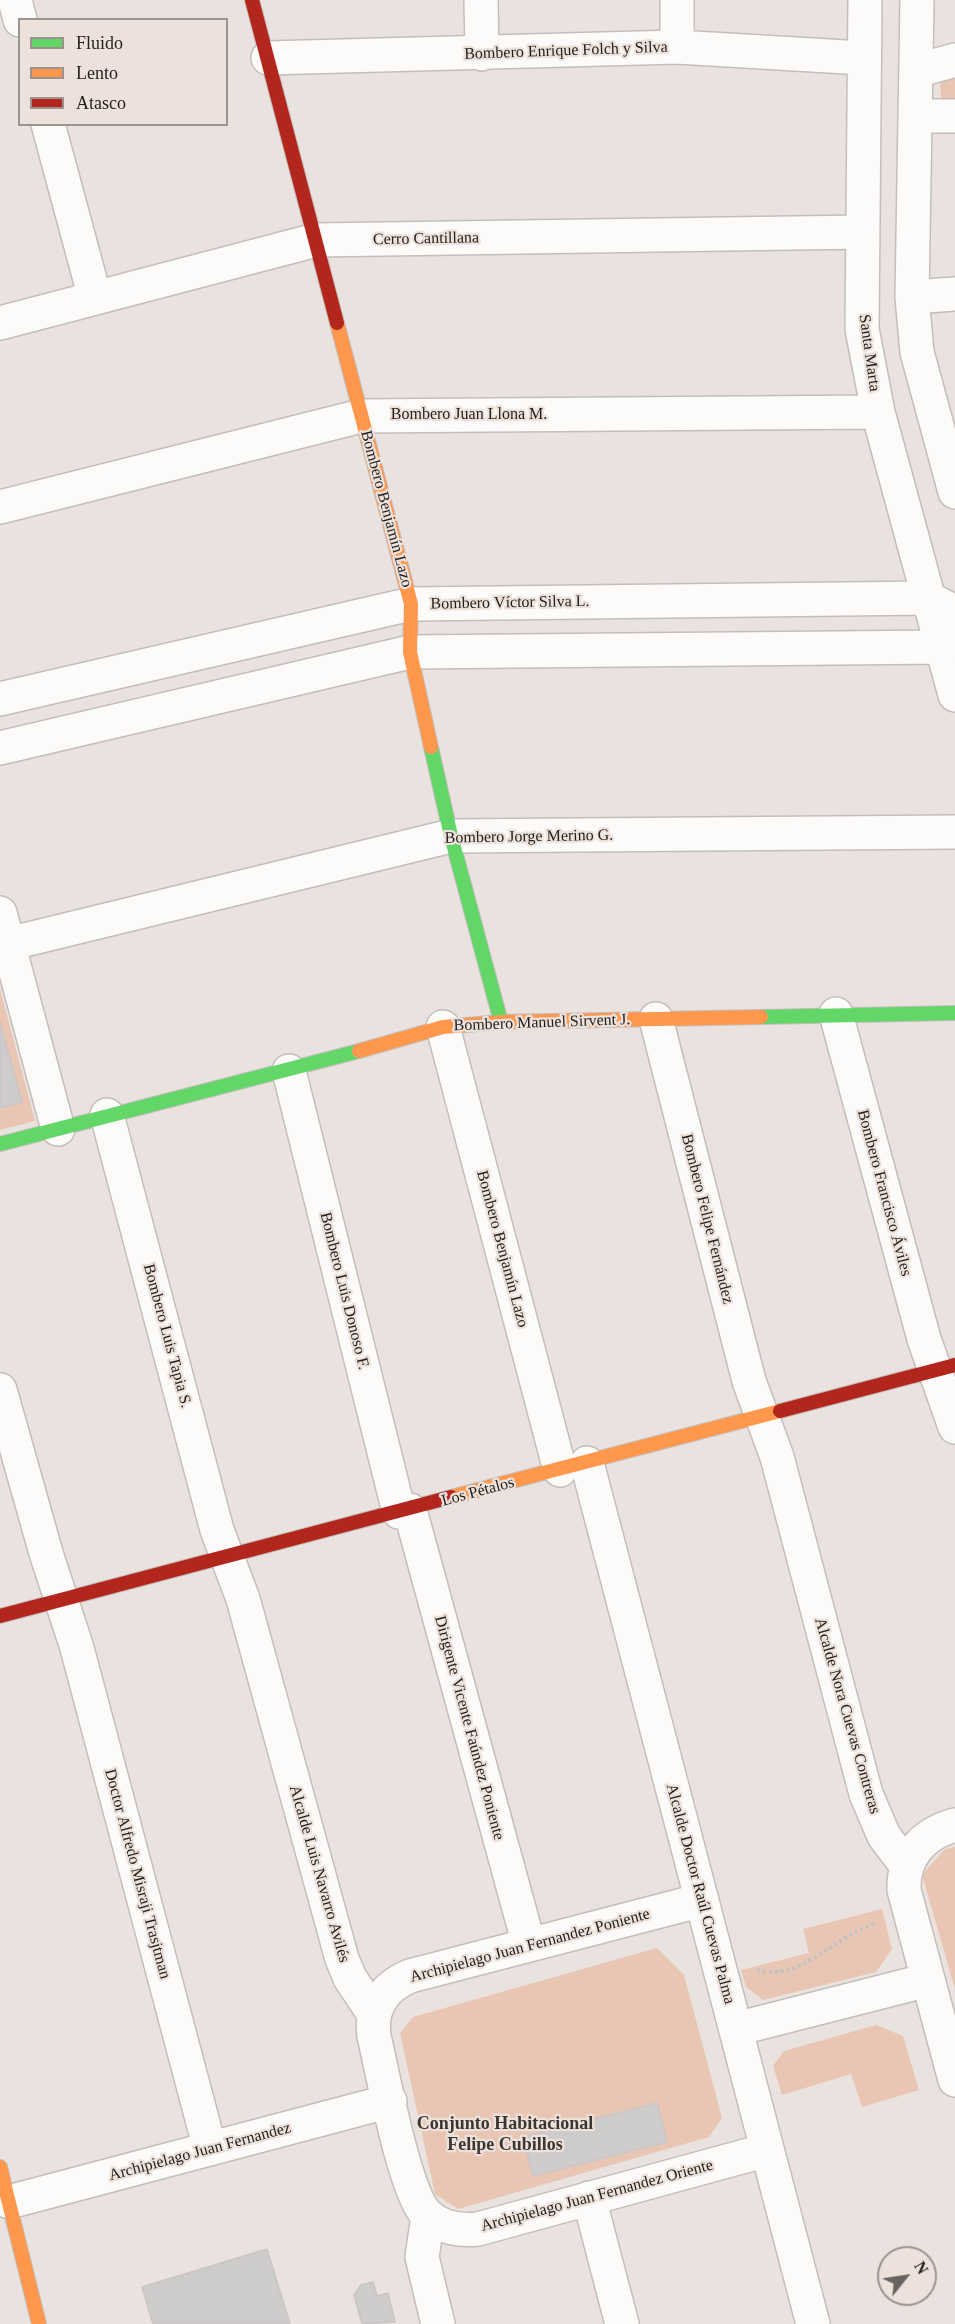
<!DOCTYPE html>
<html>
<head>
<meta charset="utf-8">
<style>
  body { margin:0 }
  #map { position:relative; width:955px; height:2324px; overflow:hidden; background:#e9e2df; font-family:"Times New Roman",serif }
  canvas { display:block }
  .legend { position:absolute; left:18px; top:18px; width:210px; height:108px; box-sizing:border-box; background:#ede1db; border:2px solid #9c938e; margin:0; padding:8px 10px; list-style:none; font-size:18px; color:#221e1b }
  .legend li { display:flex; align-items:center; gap:12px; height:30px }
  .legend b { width:30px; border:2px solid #9c938e }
  .north { position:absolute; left:877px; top:2246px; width:60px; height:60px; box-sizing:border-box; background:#ede1db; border:2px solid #9c938e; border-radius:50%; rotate:60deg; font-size:16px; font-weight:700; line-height:24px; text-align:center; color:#221e1b }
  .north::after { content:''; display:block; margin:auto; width:21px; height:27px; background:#686360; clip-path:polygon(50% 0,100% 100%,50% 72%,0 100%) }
</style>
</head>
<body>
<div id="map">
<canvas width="955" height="2324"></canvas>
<ul class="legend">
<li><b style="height:8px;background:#63d668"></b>Fluido</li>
<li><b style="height:8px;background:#ff974d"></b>Lento</li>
<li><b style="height:8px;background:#b3261e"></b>Atasco</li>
</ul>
<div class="north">N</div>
</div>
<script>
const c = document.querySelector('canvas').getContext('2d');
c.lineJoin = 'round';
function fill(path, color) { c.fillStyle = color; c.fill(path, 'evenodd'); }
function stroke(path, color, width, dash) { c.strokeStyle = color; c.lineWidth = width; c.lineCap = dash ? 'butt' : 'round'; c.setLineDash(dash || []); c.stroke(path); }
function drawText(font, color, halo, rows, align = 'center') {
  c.font = font + ' "Times New Roman",serif'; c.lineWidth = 4.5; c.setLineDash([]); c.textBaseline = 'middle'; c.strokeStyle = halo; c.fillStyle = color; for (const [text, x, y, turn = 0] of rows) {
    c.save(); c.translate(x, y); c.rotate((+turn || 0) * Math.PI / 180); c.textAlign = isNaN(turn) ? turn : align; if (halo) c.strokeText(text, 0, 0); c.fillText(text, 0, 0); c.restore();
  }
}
const green = new Path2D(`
  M955 78V99L941 100 940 82Z
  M0 989 35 1121 0 1130Z
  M955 1847V1989L922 1875 945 1849Z
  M882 1909 892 1949 876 1972 763 2000 746 1987 741 1970 809 1953 803 1929Z
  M657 1948 684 1975 722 2118 709 2137 458 2209 435 2194 400 2033 413 2017Z
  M876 2025 903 2036 919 2090 862 2107 851 2074 782 2095 773 2066 784 2051Z`);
const building = new Path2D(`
  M0 1023 22 1102 0 1108Z
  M657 2103 667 2142 533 2176 523 2137Z
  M267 2249 290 2324H153L142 2287Z
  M373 2282 377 2296 388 2293 395 2322 362 2324 354 2295 361 2285Z`);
const path = new Path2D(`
  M757 1970C802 1982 835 1935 875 1924`);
const street = new Path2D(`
  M15 0 20 20
  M481 0 482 54
  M677 0V47
  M865 0 862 329 878 412 955 695
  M917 0 912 297 917 352 955 492
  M268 58 677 47 863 58
  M916 71 955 60
  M915 116H955
  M48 124 95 298
  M912 297 955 294
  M0 323 316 240 862 232
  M0 507 361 416 878 412
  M0 699 411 604 928 598 955 612
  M0 748 410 652 943 647 955 643
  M0 913 58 1129
  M8 944 451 836 955 832
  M836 1014 924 1339 955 1427
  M656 1019 749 1381 777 1457 866 1794 884 1836 906 1865
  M443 1027 560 1470
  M289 1071 399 1512
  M107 1115 217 1530 243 1599 342 1959 350 1978 374 2014
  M0 1390 46 1553 77 1648 210 2149
  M587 1463 813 2324
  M410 1510 529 1945
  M955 1825C923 1834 903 1855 904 1890L955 2080
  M702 1900 410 1976C384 1987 370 2007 374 2036 383 2074 404 2190 426 2214 440 2228 460 2231 478 2229L767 2150
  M736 2029 928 1980
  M589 2198 622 2324
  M9 2202 390 2101
  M428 2216 422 2257 438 2324`);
const fast = new Path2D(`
  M431 747 451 836 501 1022
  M761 1017 955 1013
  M0 1144 359 1051`);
const slow = new Path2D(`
  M337 323 411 604 410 652 431 747
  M359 1051 443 1027 501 1022 761 1017
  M451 1497 780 1411
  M0 2167 39 2324`);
const jam = new Path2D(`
  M252 0 337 323
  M780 1411 955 1365
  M0 1616 451 1497`);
const streetNames = [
  ["Bombero Enrique Folch y Silva",566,51,-2],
  ["Cerro Cantillana",426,239,-1],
  ["Santa Marta",869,353,82],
  ["Bombero Juan Llona M.",469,415],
  ["Bombero Benjamín Lazo",386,509,75],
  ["Bombero Víctor Silva L.",510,603,-1],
  ["Bombero Jorge Merino G.",529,837,-1],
  ["Bombero Manuel Sirvent J.",542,1023,-2],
  ["Bombero Francisco Áviles",884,1193,75],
  ["Bombero Felipe Fernández",707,1219,76],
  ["Bombero Benjamín Lazo",502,1249,75],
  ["Bombero Luis Donoso F.",344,1291,76],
  ["Bombero Luis Tapia S.",167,1336,75],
  ["Los Pétalos",478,1492,-15],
  ["Alcalde Nora Cuevas Contreras",847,1716,74],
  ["Dirigente Vicente Faúndez Poniente",469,1728,75],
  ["Doctor Alfredo Misraji Trasjtman",137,1874,75],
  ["Alcalde Luis Navarro Avilés",319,1874,74],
  ["Alcalde Doctor Raúl Cuevas Palma",700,1894,75],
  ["Archipielago Juan Fernandez Poniente",530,1946,-15],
  ["Archipielago Juan Fernandez",200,2152,-15],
  ["Archipielago Juan Fernandez Oriente",597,2196,-15]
];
const neighbourhoodNames = [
  ["Conjunto Habitacional",505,2124],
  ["Felipe Cubillos",505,2145]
];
fill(green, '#e9c6b3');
fill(building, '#cecbcb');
stroke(building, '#c9c5c6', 1.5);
stroke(street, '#c3bebc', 36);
stroke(fast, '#c3bebc', 16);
stroke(slow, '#c3bebc', 16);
stroke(jam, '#c3bebc', 16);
stroke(path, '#c4c2c1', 4, [3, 3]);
stroke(street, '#fcfbfa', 33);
stroke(fast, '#63d668', 14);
stroke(slow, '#ff974d', 14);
stroke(jam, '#b3261e', 14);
drawText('16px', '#221e1b', '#ede1db', streetNames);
drawText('bold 18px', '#3d3530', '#ede1db', neighbourhoodNames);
</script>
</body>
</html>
